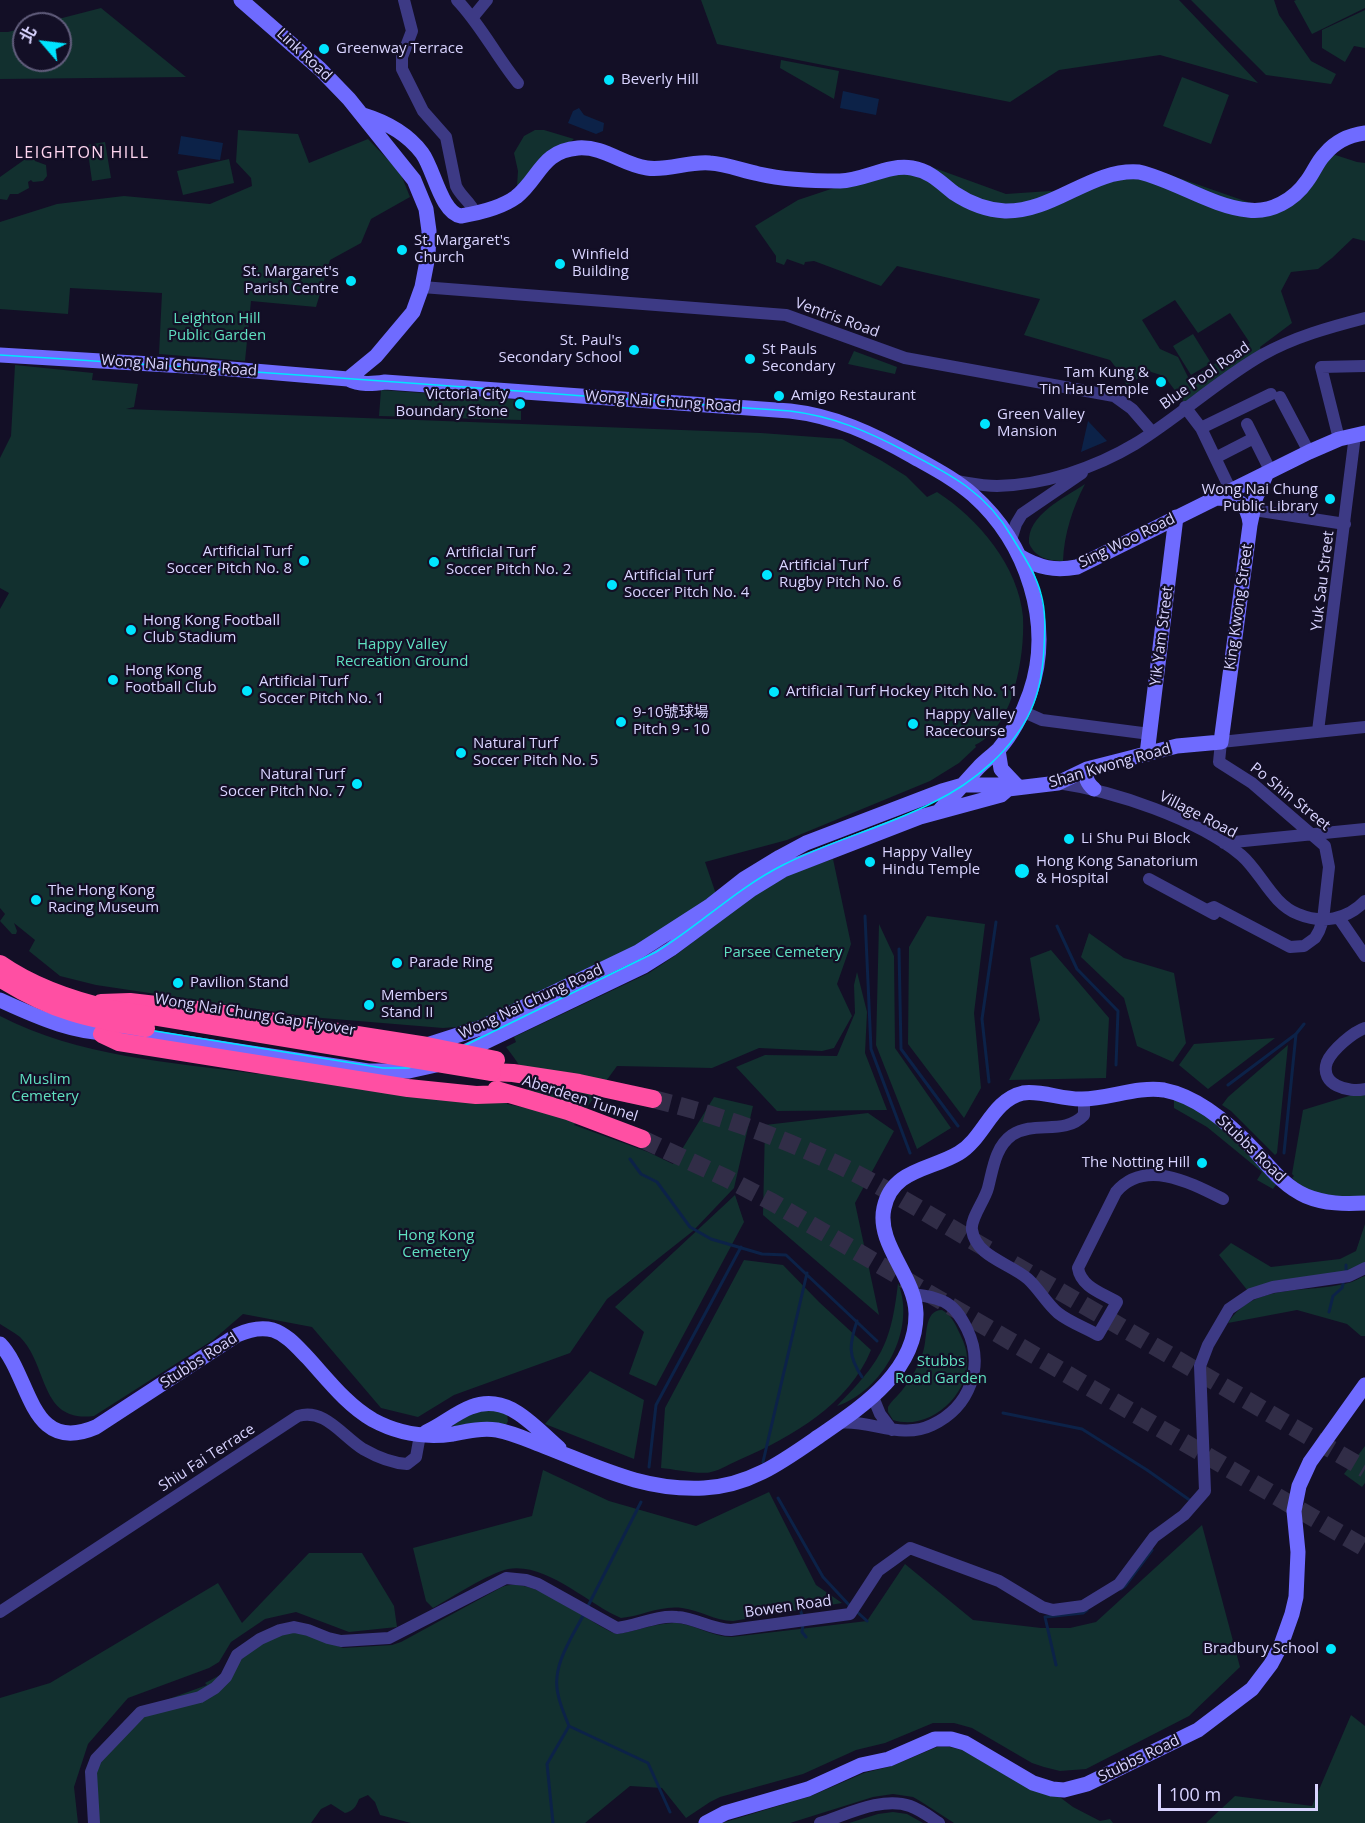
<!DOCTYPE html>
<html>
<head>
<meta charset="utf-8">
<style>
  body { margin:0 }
  #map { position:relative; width:1365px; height:1823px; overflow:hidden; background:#130f26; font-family:"Open Sans","Noto Sans TC",sans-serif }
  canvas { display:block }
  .north { position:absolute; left:12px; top:12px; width:60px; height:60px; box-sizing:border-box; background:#130f26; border:2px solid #625e7d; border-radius:50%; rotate:298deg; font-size:16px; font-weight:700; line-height:24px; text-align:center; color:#d9d4ff }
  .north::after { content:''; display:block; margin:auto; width:21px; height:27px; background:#00e5ff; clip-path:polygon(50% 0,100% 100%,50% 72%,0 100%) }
  .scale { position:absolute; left:1158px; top:1784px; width:160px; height:27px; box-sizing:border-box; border:3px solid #d9d4ff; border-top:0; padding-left:8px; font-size:18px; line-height:21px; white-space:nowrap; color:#d9d4ff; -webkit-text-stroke:4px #130f26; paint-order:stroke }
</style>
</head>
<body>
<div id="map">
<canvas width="1365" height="1823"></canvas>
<div class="north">北</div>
<div class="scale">100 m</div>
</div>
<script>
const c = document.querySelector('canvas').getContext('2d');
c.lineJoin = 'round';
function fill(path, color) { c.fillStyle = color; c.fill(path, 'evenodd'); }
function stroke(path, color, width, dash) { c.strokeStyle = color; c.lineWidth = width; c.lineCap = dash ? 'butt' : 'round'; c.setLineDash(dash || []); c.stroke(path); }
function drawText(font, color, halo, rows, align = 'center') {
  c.font = font + ' "Open Sans","Noto Sans TC",sans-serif'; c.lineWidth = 4.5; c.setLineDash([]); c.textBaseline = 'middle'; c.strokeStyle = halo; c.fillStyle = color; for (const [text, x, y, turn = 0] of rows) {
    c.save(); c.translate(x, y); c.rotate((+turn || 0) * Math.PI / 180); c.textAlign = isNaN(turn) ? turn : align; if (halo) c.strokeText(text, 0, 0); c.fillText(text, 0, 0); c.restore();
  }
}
const green = new Path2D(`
  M701 0H1179L1258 83 1160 55 1059 70 1010 102 717 44Z
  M1191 0H1274L1279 15 1311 61 1336 74 1331 84 1266 75Z
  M1296 0H1365V8L1312 34 1294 1Z
  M101 8 186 77 0 79V32H8L24 28V60H60V24H39Z
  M1365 10V48L1354 46 1345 62 1322 48V30Z
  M781 60 839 71 834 99 780 68Z
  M1182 77 1229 95 1211 144 1163 126Z
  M238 130 298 134 309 163 368 139 400 172 410 197 371 219 361 243 330 260 316 307 251 301 245 361 159 354 162 293 70 288 68 314 0 309V222L57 204 124 196 210 204 252 186 251 178 236 162Z
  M535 130H544L574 139 517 186 518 171 514 153 524 136Z
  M105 142 111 178 92 181 87 145Z
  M1323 151 1357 162 1365 163V241L1353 238 1332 258 1318 269 1291 272 1281 291 1292 323 1260 347 1262 353 1187 406 1164 376 1148 371 1127 386 1121 374 1110 360 1024 335 1040 299 897 266 881 286 814 261 805 262 804 265 787 259 784 265 776 262V256L755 226 798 200 915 161 1006 194 1050 191 1065 194 1156 170 1262 207 1305 183ZM1175 300 1198 333 1230 313 1250 343 1189 379 1178 357 1160 349 1142 320Z
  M31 155 35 161 46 165 47 176 43 181 33 182 31 180 28 182 29 188 18 194H10L7 200 0 199V177Z
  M229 159 234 183 183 195 177 171Z
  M1193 334 1211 363 1191 375 1173 346Z
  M854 351 897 367 895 374 848 364Z
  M15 365 93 373 92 380 138 384 134 407 126 409 761 433 842 439 882 461 906 476 927 497 937 492C978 518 1019 567 1023 617 1024 640 1021 664 1015 686 1010 707 997 735 975 745L976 747 959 763 930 781 787 840 705 862 717 897 641 945 485 1019 457 1027 443 1028 310 1017 96 985 60 976 29 951 35 940 14 923 17 931 16 934H12L0 921 5 914 0 908V609L9 593 0 588V458L11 436Z
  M381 390 521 400V420L379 416Z
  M1085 484C1073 507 1064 534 1063 561 1049 561 1035 558 1029 543 1027 515 1064 498 1085 484Z
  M833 859 851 944 837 984 852 1016 834 1048 822 1051 759 1048 712 1068 617 1066 574 1125 648 1152 673 1164 714 1097 753 1106 734 1188 693 1231 607 1299 570 1353 454 1395 418 1417 381 1408 312 1327 243 1314 213 1340 94 1416C39 1423 49 1366 20 1337 14 1332 6 1328 0 1324V1016C79 1057 171 1062 258 1074L272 1070 507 1099V1104L526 1108C532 1081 522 1068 506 1047L516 1042 514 1037 649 973 676 955 758 892 793 873Z
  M927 916 985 924 974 1013 981 1088 964 1118 908 1044 909 947Z
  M879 924 894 956 895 1048 951 1128 917 1149 876 1045Z
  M1089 933 1124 958 1174 973 1186 1043 1173 1062 1137 1046 1124 998 1081 957Z
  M1051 950 1109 1018 1106 1078 1009 1080 1040 1020 1030 958Z
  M857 972 867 1012 865 1053 887 1110 777 1111 736 1067 765 1055 837 1056 855 1013 854 985Z
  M1275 1038 1208 1089 1179 1065 1194 1044Z
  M1288 1045 1277 1153 1275 1155 1231 1111 1222 1105 1228 1097Z
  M1365 1091V1199L1341 1201 1303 1188 1292 1178 1294 1176 1292 1174 1303 1110Z
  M1174 1098 1190 1105 1223 1126 1278 1182 1273 1189 1257 1180 1262 1172 1207 1127 1174 1108Z
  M868 1113 894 1131 855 1203 879 1315 763 1215 765 1125Z
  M735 1195 744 1222 656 1386 629 1374 644 1332 615 1307Z
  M1365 1224V1264L1341 1275 1248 1291 1219 1255 1231 1243 1271 1267 1340 1259 1356 1251Z
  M744 1260 783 1265 819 1302 871 1350C849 1404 792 1437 741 1459 731 1463 721 1470 711 1472 700 1475 674 1469 661 1468L665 1408Z
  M1365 1276V1336H1361L1347 1324 1297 1310 1228 1323C1254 1282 1307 1294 1348 1283 1354 1282 1359 1278 1365 1276Z
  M898 1283C917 1329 883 1391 837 1406 880 1362 891 1346 898 1283Z
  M942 1310C951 1315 955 1323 959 1332 963 1340 967 1349 967 1358 971 1394 929 1432 893 1420L888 1412V1407C892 1400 899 1395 903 1389 912 1378 919 1365 923 1352 928 1338 923 1310 942 1310Z
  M590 1371 644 1400 634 1459 545 1424Z
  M485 1410H500L507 1414 508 1421 506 1425 454 1427 453 1425 468 1416Z
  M1365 1446V1483L1362 1487 1344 1474Z
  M543 1470 609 1501 696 1526 769 1492 816 1585 842 1603 733 1621C715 1621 700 1610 682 1608 661 1605 642 1616 621 1618 588 1604 546 1562 508 1569 489 1573 451 1598 433 1608L426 1601 413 1548 532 1516Z
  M1202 1525 1240 1667 1189 1716 1086 1769 1060 1771 1044 1767 1032 1763 972 1728 954 1723H933L885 1743 856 1750 803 1774 720 1797 710 1802 686 1818 662 1788 630 1786 585 1823H411L380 1815 375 1802 368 1795 359 1799C356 1807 353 1811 345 1813L331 1804 321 1809 311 1823H92L88 1787 101 1751 136 1711 207 1685 205 1683 226 1672 241 1653 292 1628 343 1648 392 1645 401 1642 502 1587C533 1574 586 1622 616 1634 636 1632 656 1622 677 1623 696 1625 712 1637 732 1637L867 1621 905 1564 973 1620 1041 1628H1070L1096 1622Z
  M309 1553H362L394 1606 397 1627 349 1632 296 1612 265 1619 231 1642 219 1662 209 1668 128 1698 88 1744 74 1787 78 1823H0V1698L50 1683 218 1583 242 1623Z
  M1351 1715 1365 1726V1823H1206L1235 1796 1312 1806Z
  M937 1747H950L962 1750 1023 1785 1057 1795 1073 1807 1100 1821 1110 1819 1113 1823H954L920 1801 913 1797 893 1794 873 1797 790 1823H722L811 1796 864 1773 892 1766Z
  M893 1812 907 1814 923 1823H849L878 1814Z`);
const water = new Path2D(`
  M843 91 879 99 876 115 840 108Z
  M579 108 584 115 604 123 603 131 596 134 568 123 573 111Z
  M181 136 223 143 220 160 178 154Z
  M1088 421 1107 441 1081 452Z`);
const stream = new Path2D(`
  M865 916 871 1049 910 1153
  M1057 926 1077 969 1118 1011 1116 1065
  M899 949 901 1049 958 1126
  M989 1082 982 1019 996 922
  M1228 1085 1296 1034 1304 1024
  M1284 1153 1296 1034
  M630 1159 641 1174 657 1182 690 1227 711 1239 762 1254 786 1255 877 1341
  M1346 1265V1273
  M1329 1312 1333 1296 1342 1288 1344 1280
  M857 1321C849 1345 848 1356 862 1377
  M1003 1413 1082 1429 1147 1470 1191 1501
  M763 1462 807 1273
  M649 1467 656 1405 741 1247
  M778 1498 823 1577 850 1606
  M1121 1589 1125 1586 1152 1550
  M798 1603 803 1618
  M587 1608 641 1502
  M855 1610 867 1621
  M1045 1617 1083 1613 1087 1610
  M1045 1617 1056 1665
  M803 1624 802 1632 806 1637
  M569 1726 648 1763 670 1812
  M553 1823 547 1764 569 1726C565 1716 560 1705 558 1694 551 1667 572 1637 584 1614`);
const highwayTunnel = new Path2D(`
  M653 1099C710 1113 764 1131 817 1155 877 1181 933 1218 989 1250
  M642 1139 726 1178 772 1202 1365 1548
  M1013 1264 1365 1469`);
const street = new Path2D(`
  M404 0 412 31 402 57V69L423 111 446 137 456 186C461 197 471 202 475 213
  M457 0C481 25 496 56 518 83
  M473 17 487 0
  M422 287 786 315 905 358 1114 396 1132 409 1152 432
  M1280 397 1309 452
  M1185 407 1201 428 1231 491
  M1247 424 1271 472
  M1201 428 1271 394
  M1339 439 1321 367 1365 366
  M1217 457 1254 438
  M956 481C969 483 983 486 997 486 1044 485 1095 468 1135 444 1179 417 1217 381 1262 355 1294 337 1330 327 1365 318
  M1254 510 1345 524
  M1011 540 1016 524 1022 514 1082 473
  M1022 711 1042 720 1150 734
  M1318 731 1355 435
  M1058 783C1114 791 1197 819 1241 855 1261 872 1272 904 1298 914 1322 924 1347 920 1365 901
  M1224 843 1365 829
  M1149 879 1214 914
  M1207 910 1214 907 1290 947 1304 946 1315 938 1319 931 1323 920 1329 867 1325 846 1252 783 1219 762 1221 742 1365 727
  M1339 918 1365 956
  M1365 1028C1353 1032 1332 1050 1327 1062 1319 1085 1349 1093 1365 1089
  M1084 1099V1115C1064 1136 1035 1120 1012 1135 995 1147 993 1169 988 1188 985 1200 970 1219 972 1230 976 1257 1010 1263 1028 1279 1039 1289 1047 1304 1058 1313 1069 1322 1086 1328 1098 1335L1117 1302C1102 1293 1081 1287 1078 1268L1116 1192C1145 1158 1191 1183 1223 1199
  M873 1397 880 1414 892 1430
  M838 1423C870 1419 901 1440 932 1425 970 1407 985 1366 967 1329 962 1319 957 1310 948 1304 938 1297 924 1296 913 1294
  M0 1612 298 1416C325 1408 342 1436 363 1449 377 1457 391 1463 407 1464L416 1457 420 1435
  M94 1823 91 1772 96 1759 141 1712 200 1697 215 1688 226 1677 237 1655 260 1639 280 1630 294 1627 308 1630 328 1638 341 1641 389 1638 506 1578 526 1580 538 1584 617 1628C637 1626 656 1615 677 1617 696 1618 712 1630 731 1630L850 1614 878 1571 910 1548 999 1581 1042 1607 1053 1610 1083 1606 1119 1584 1154 1537 1184 1515 1205 1491 1200 1366 1208 1345 1229 1309 1251 1294 1273 1287 1349 1276 1365 1268
  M820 1823C846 1815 882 1796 910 1806 921 1810 930 1817 939 1823`);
const secondary = new Path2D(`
  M241 0 320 69 349 99 414 180 426 209 429 231 428 256 422 287 413 312 376 356 348 379
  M363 115C386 122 407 133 422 153 434 169 441 213 461 216 479 213 501 208 516 197 540 178 541 151 578 148 604 146 623 165 647 168 668 171 689 161 710 163 727 164 743 171 759 174 785 180 814 181 840 181 865 180 888 164 912 168 930 171 940 182 954 193 969 203 987 210 1005 211 1054 212 1092 168 1139 172 1174 180 1213 207 1248 210 1271 213 1294 200 1307 181 1314 172 1317 162 1325 154 1335 142 1350 135 1365 133
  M0 355 219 368 348 379C360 385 372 384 385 382L790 411C835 416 873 434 912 456 933 468 955 479 973 495 1027 543 1054 624 1030 693 1023 713 1013 733 999 749 993 755 986 760 979 767 966 781 953 796 939 811
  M1217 498C1237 499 1247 501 1250 523
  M1019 556C1039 568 1055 571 1077 567L1309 452 1339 439 1365 433
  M998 750 1001 769 1018 787
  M1147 754 1176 517
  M1087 769C1084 777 1088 784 1094 789
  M0 1000C37 1017 79 1036 121 1033L368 1071H409L436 1065
  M427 1045 480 1028 638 952 711 905 744 879 780 857 806 843 942 791 963 785H1000L1008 789 1058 783 1087 769 1177 746 1221 742 1250 525 1256 497 1266 475
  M458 1055 644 966 671 949 752 889 783 870 920 817 1001 795 1008 789
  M0 1344C31 1376 29 1456 96 1427L237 1335C248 1330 261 1327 273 1330 288 1335 298 1348 308 1358 328 1380 347 1405 373 1420 397 1433 425 1438 453 1434 468 1431 482 1428 497 1430 514 1433 530 1441 546 1447 600 1468 645 1491 704 1488 749 1486 782 1462 818 1437 860 1408 917 1372 916 1313 915 1276 876 1244 884 1208 892 1169 931 1170 959 1153 984 1138 992 1100 1023 1093 1040 1090 1064 1100 1082 1099 1109 1099 1137 1086 1164 1090 1200 1097 1232 1126 1256 1152 1271 1169 1285 1187 1306 1196 1325 1204 1345 1204 1365 1203
  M426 1432C442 1425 455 1413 471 1407 508 1392 534 1427 559 1448
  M706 1823 725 1813 808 1789 861 1765 889 1759 935 1739H951L965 1743 1033 1783 1052 1789 1064 1790 1087 1784 1198 1730 1252 1689 1271 1664 1281 1645 1292 1614 1296 1597 1298 1552 1294 1511 1299 1486 1310 1462 1365 1385`);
const highway = new Path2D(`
  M101 1003 130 1002 191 1009
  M102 1034 119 1042 408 1088 476 1095 506 1094
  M492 1072 513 1073 579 1083 653 1099
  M496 1090 568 1111 642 1139`);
const tram = new Path2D(`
  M0 355C263 371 526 392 790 411 832 416 867 431 905 451 950 474 986 492 1012 537 1023 555 1036 574 1041 594 1046 612 1045 629 1044 648 1043 669 1040 690 1031 710 1013 750 973 783 934 802 886 827 832 840 783 865 737 888 700 925 656 952L431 1062 408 1068H383L118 1025C76 1017 37 1004 0 981`);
const highwayBridge = new Path2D(`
  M0 964C33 987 71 1000 110 1009L492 1072
  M3 980C53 1011 89 1019 146 1028
  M191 1009 427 1046 496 1060`);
const markers = [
  [324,49,6,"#00e5ff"],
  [609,80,6,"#00e5ff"],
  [402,250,6,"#00e5ff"],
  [560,264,6,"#00e5ff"],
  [351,281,6,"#00e5ff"],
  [634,350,6,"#00e5ff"],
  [750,359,6,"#00e5ff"],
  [1161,382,6,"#00e5ff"],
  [779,396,6,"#00e5ff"],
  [520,404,6,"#00e5ff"],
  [985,424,6,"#00e5ff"],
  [1330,499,6,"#00e5ff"],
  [304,561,6,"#00e5ff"],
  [434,562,6,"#00e5ff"],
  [767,575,6,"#00e5ff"],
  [612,585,6,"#00e5ff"],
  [131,630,6,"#00e5ff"],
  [113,680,6,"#00e5ff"],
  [247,691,6,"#00e5ff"],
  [774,692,6,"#00e5ff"],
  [621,722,6,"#00e5ff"],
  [913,724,6,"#00e5ff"],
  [461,753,6,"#00e5ff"],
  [357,784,6,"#00e5ff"],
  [1069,839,6,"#00e5ff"],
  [870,862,6,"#00e5ff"],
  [1022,871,8,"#00e5ff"],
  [36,900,6,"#00e5ff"],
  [397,963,6,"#00e5ff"],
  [178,983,6,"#00e5ff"],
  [369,1005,6,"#00e5ff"],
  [1202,1163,6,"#00e5ff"],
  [1331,1649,6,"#00e5ff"]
];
const poiNames = [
  ["Greenway Terrace",336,49],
  ["Beverly Hill",621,80],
  ["St. Margaret's",414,241],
  ["Church",414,258],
  ["Winfield",572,255],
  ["Building",572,272],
  ["St. Margaret's",339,272,"right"],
  ["Parish Centre",339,289,"right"],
  ["St. Paul's",622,341,"right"],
  ["Secondary School",622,358,"right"],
  ["St Pauls",762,350],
  ["Secondary",762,367],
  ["Tam Kung &",1149,373,"right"],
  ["Tin Hau Temple",1149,390,"right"],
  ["Victoria City",508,395,"right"],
  ["Boundary Stone",508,412,"right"],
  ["Amigo Restaurant",791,396],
  ["Green Valley",997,415],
  ["Mansion",997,432],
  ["Wong Nai Chung",1318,490,"right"],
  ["Public Library",1318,507,"right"],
  ["Artificial Turf",292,552,"right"],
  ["Soccer Pitch No. 8",292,569,"right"],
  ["Artificial Turf",446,553],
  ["Soccer Pitch No. 2",446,570],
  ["Artificial Turf",779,566],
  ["Rugby Pitch No. 6",779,583],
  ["Artificial Turf",624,576],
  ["Soccer Pitch No. 4",624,593],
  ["Hong Kong Football",143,621],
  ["Club Stadium",143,638],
  ["Hong Kong",125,671],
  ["Football Club",125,688],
  ["Artificial Turf",259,682],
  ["Soccer Pitch No. 1",259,699],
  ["Artificial Turf Hockey Pitch No. 11",786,692],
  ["9-10號球場",633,713],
  ["Pitch 9 - 10",633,730],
  ["Happy Valley",925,715],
  ["Racecourse",925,732],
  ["Natural Turf",473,744],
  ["Soccer Pitch No. 5",473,761],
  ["Natural Turf",345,775,"right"],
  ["Soccer Pitch No. 7",345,792,"right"],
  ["Li Shu Pui Block",1081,839],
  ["Happy Valley",882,853],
  ["Hindu Temple",882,870],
  ["Hong Kong Sanatorium",1036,862],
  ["& Hospital",1036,879],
  ["The Hong Kong",48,891],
  ["Racing Museum",48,908],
  ["Parade Ring",409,963],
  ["Pavilion Stand",190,983],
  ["Members",381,996],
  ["Stand II",381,1013],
  ["The Notting Hill",1190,1163,"right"],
  ["Bradbury School",1319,1649,"right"]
];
const streetNames = [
  ["Link Road",304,55,43],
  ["Ventris Road",837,318,20],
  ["Wong Nai Chung Road",179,366,4],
  ["Blue Pool Road",1205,376,-35],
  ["Wong Nai Chung Road",663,402,4],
  ["Sing Woo Road",1127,541,-26],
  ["Yuk Sau Street",1323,581,-83],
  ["King Kwong Street",1239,607,-82],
  ["Yik Yam Street",1162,636,-83],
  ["Shan Kwong Road",1110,766,-16],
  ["Po Shin Street",1290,797,39],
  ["Village Road",1198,815,27],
  ["Wong Nai Chung Road",531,1002,-25],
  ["Wong Nai Chung Gap Flyover",255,1015,9],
  ["Aberdeen Tunnel",580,1099,18],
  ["Stubbs Road",1251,1149,44],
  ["Stubbs Road",199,1361,-33],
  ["Shiu Fai Terrace",207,1458,-33],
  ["Bowen Road",788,1607,-8],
  ["Stubbs Road",1139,1759,-26]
];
const parkNames = [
  ["Leighton Hill",217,319],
  ["Public Garden",217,336],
  ["Happy Valley",402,645],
  ["Recreation Ground",402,662],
  ["Parsee Cemetery",783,953],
  ["Muslim",45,1080],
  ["Cemetery",45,1097],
  ["Hong Kong",436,1236],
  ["Cemetery",436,1253],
  ["Stubbs",941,1362],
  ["Road Garden",941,1379]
];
const neighbourhoodNames = [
  ["LEIGHTON HILL",82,153]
];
fill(green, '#12302f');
fill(water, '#0c2248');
stroke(stream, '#0c2248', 3);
stroke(highwayTunnel, '#312d47', 18, [18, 9]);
stroke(street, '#3d3a85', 12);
stroke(secondary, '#6f6bff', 15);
stroke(highway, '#ff4fa3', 18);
stroke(tram, '#00e5ff', 1.5);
stroke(highwayBridge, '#ff4fa3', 18);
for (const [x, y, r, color] of markers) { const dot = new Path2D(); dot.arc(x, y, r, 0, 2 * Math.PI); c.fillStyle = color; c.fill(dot); stroke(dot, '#130f26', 2); }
drawText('15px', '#d9d4ff', '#130f26', poiNames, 'left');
drawText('15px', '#d9d4ff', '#130f26', streetNames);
drawText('15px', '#5fe0c0', '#130f26', parkNames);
c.letterSpacing = '1.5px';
drawText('16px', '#ffd6f0', '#130f26', neighbourhoodNames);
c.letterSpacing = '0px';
</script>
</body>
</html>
